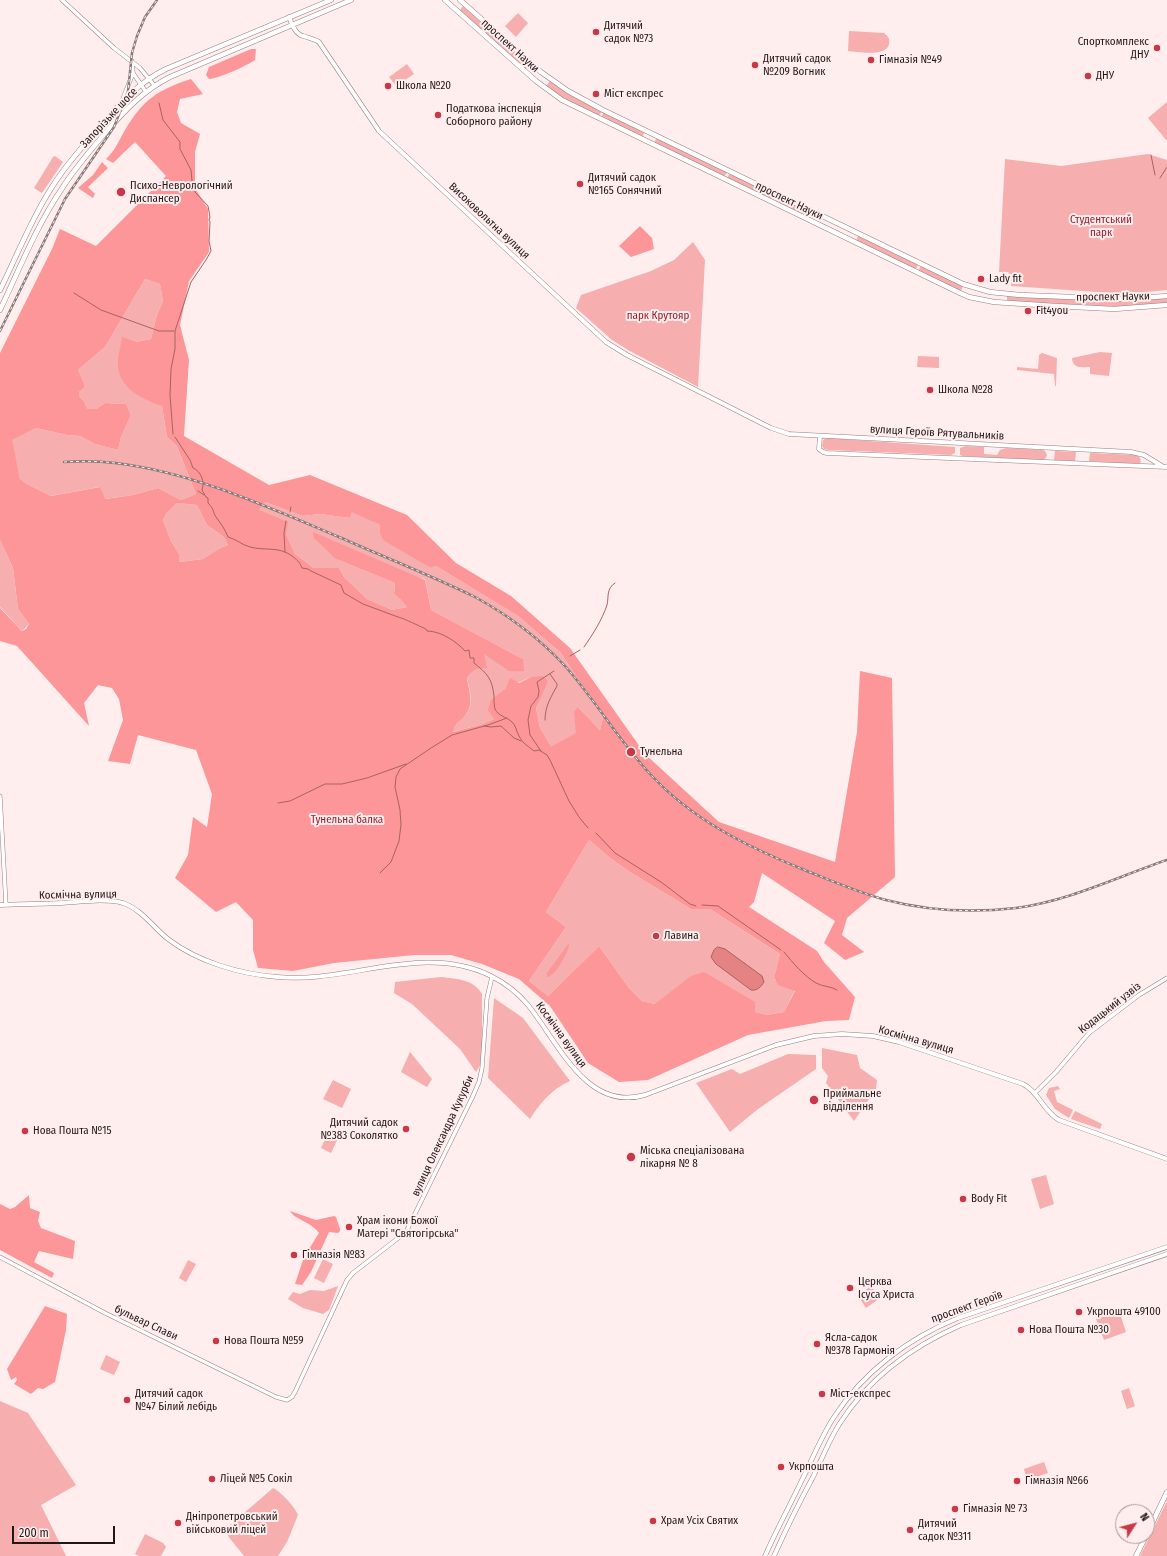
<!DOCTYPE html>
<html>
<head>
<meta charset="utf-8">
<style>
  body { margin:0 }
  #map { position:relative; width:1167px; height:1556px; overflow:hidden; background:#ffeeed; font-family:"Fira Sans Condensed",sans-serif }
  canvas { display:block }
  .north { position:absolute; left:1115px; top:1504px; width:40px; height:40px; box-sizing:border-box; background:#ffeeed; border:1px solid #a69897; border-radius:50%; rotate:54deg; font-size:11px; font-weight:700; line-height:16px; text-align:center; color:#201717 }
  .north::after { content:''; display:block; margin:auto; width:14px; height:18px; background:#c83848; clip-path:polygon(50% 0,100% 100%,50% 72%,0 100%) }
  .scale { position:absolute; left:12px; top:1526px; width:103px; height:18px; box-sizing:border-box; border:2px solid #201717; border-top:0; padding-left:5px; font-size:12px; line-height:14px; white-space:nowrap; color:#201717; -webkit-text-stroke:3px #ffeeed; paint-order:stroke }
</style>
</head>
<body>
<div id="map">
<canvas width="1167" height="1556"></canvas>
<div class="north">N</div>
<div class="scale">200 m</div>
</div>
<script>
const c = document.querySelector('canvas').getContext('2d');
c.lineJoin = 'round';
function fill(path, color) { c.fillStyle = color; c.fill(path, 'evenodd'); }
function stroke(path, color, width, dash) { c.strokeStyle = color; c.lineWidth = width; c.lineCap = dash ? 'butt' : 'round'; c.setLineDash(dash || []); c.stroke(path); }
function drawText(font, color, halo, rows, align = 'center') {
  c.font = font + ' "Fira Sans Condensed",sans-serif'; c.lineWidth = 4; c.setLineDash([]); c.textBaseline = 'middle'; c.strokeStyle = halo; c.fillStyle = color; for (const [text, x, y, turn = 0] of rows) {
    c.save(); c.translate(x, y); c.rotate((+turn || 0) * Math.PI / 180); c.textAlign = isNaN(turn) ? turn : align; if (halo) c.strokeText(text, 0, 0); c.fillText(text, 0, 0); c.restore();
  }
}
const green = new Path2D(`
  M463 6 529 65 526 69 460 10Z
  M518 13 528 23 516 37 505 26Z
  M849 31 884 33C888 36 890 39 889 44 887 57 858 52 848 51Z
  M407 64 414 74 396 86 389 77Z
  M550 81 566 92 602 111 599 116 563 98 546 86Z
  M1167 102V141L1148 118Z
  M604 112 645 132 642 137 601 117Z
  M657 137 727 172 724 177 654 143Z
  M1148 154 1167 160V290L1126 294 1011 286 1012 277 1008 272H999L1005 159 1061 166Z
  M55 156 63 162 42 193 34 188 53 157Z
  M730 173 775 195 773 201 727 178Z
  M778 197 811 213 804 216 775 202Z
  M858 236 918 265 915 270 856 241Z
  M693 242 705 260 698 387 628 350 612 340 576 308 581 295 651 271 674 260Z
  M921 266 963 286 961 291 918 271Z
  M145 279 160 284 163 301 157 315 151 339 136 342 155 403 162 406 167 437 177 446 196 494 181 500 158 488 133 495 104 499 99 487 51 496 27 484 20 479 11 440 36 428 67 435 80 436 95 444 118 450 121 437 131 415 126 404 105 403 96 409 87 410 84 401 79 396V392L84 388V383L78 370 105 347Z
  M1007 295 1115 301 1167 298V303L1117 307 1007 301Z
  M1100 352 1112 353 1109 376 1090 374V367C1081 367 1073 369 1072 358Z
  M1042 353 1057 358 1056 386H1055L1054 374 1017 370V367L1038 369 1039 355Z
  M918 356 939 357V368L917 367Z
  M827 438 955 447V453L951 455 829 450 824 449 822 446 823 440Z
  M966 446 984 447V454L997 455 1000 450 1006 448 1043 450 1045 451 1047 455 1045 459 1042 460 962 456 960 455V448Z
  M1055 451 1076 452 1075 461 1054 460Z
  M1090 453 1137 455 1140 458 1141 462 1138 464 1089 461Z
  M265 502 303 516 320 514 350 518 352 511 380 525V533L431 568 436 566 518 616 561 653 603 718 600 730 578 707 576 722 577 733 551 748 540 728 536 708 541 694 531 677 506 688 499 694 494 719 483 724 452 732C455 722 457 723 464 717 475 705 470 692 467 678L471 672 480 668 484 653 523 659 431 610 425 579 336 559 395 583 394 594 401 600 407 607 392 610 367 599 344 577 339 568H314L295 554 286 534 259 510Z
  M177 503 197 505 207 525 224 537 228 545 218 549 203 559 179 562V554L171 541 163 520 166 514Z
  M0 540 13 568 18 609 29 624 22 631 0 607Z
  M589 840 610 858 630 872 691 909H710L780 954 774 979 779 985 795 990 784 1012 767 1015 755 1012 655 1004 642 1001 629 988 599 946 548 996 529 981 566 927 546 912Z
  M441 977C457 979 473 979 482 994V1062L476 1072 460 1049 412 1004 394 993 395 982Z
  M494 998 523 1018 570 1081C552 1089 540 1103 530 1119L488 1078Z
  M822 1048 857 1055 860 1068 877 1080 876 1089 854 1121 826 1083 828 1076 822 1068Z
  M410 1052 432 1079 427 1087 401 1072Z
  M788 1054 816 1055V1069L758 1109 730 1132 696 1083 732 1069 740 1074Z
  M333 1080 351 1089 342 1108 323 1099Z
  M1058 1086 1060 1089 1054 1091 1057 1102 1073 1110 1069 1118 1055 1109 1046 1095 1049 1088Z
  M1075 1111 1102 1124 1100 1129 1071 1119Z
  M330 1129 340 1134 331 1153 321 1148Z
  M1046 1175 1054 1204 1040 1209 1031 1179Z
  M323 1259 333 1264 324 1283 314 1278Z
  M188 1260 196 1264 186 1282 179 1278Z
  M338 1286 329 1310 323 1314 303 1308 288 1299 293 1292 300 1294 310 1290 324 1291Z
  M871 1286 880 1298 866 1308 858 1296Z
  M1119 1311 1126 1332 1104 1340 1096 1319Z
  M106 1355 120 1362 114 1375 100 1369Z
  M1129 1388 1135 1406 1127 1409 1121 1391Z
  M0 1401 28 1413 76 1485 41 1505 66 1556H0Z
  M1044 1462 1048 1473 1027 1480 1024 1469Z
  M273 1488C280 1491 296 1508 298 1515L287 1542 278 1556H244L228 1536V1527Z
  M1167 1501V1556H1140Z
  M145 1534 163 1543 166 1547 161 1556H139L135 1554Z`);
const forest = new Path2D(`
  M251 49H256L255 60C246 66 220 78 209 79L206 75 209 67Z
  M191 79 203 94 180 99 177 112 181 123 200 134 195 152V188L208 209 209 252 189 281 180 325 189 360 184 436 269 485 310 475 407 515 456 563 511 596 570 648 645 754 719 822 835 862 857 732 860 671 892 678 895 877 847 918 842 935 864 952 845 960 824 943 835 921 762 873 754 902 749 907 817 951 824 962 855 997 849 1020 826 1021 748 1035 648 1080 619 1082 588 1063 550 1006 519 979 482 964 451 955H414L334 963 293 971 258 968 253 950V920L236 902 216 912 175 878 188 855 193 817 207 827 212 794 196 750 138 735 130 764 108 761 123 720 119 699 112 688 98 685 84 703 89 726 17 646 0 641V608L22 631 26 629 29 624 18 609 13 568 0 540V353L52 249 60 229 96 246 166 176 135 142 113 163 106 159C115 151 119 140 125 130 143 100 157 90 191 79ZM145 279 160 284 163 301 157 315 151 339 136 342 122 337C121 346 117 357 118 366 120 389 142 399 162 406L167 437 177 446 196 494 181 500 158 488 133 495 105 499 100 487 51 496 27 484 20 479 12 440 36 428 67 435 80 436 95 444 118 450 121 437 131 415 126 404 105 403 96 409H87L84 401 79 396V392L84 388V383L78 370 105 347ZM265 502 303 516 320 514 350 518 352 512 380 525V533L383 540 431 568 436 566 518 616 561 653 603 718 600 730 578 707 574 712 576 733 551 747 540 728 536 708 548 681 543 676 531 677 519 683 510 678 506 688 491 700 488 710 494 719 483 724 453 732C455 722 458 723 464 717 475 705 469 692 467 678 472 670 478 668 487 668L484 654 509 671H524L523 659 431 610 425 580 313 532 314 538 336 559 395 583 394 594 401 600 407 607 392 610 367 599 344 577 339 568H314L295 554 286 534 288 522 259 510ZM177 503 197 505 207 525 224 537 228 545 218 549 203 559 179 562V554L171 541 163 520 166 514ZM589 840 610 858 630 872 691 909H710L780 954 774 978 778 985 795 991 784 1012 767 1015 755 1012V1002L704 972 691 976 655 1004 642 1001 629 988 599 946 548 996 529 981 566 927 546 912Z
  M102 162 108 168 88 187 95 194 93 198 78 188 93 175Z
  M640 226 652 238 654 249 631 257 619 246Z
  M569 943C570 950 555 977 547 977V973Z
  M29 1195 30 1208 40 1212 38 1221 41 1228 75 1241 73 1259 39 1251 34 1262 54 1273 52 1278 0 1250V1204L10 1209 15 1207Z
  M290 1211 316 1220 334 1216 336 1217 340 1229V1231L338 1233 329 1232 311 1272 302 1285 295 1284 304 1257 319 1233C313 1223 294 1219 290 1211Z
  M45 1306 67 1314 66 1330 55 1382 43 1389 38 1388 31 1394 14 1384 17 1380 16 1377 11 1380 7 1369Z`);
const water = new Path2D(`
  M718 947 725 949 762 976 764 982C761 987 757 991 751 990L716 964 711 957 714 950Z`);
const stream = new Path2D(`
  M159 103 163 120 180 142V149L191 170 192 181 195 192 208 206 210 217 209 220 210 222 209 241 211 251 206 260 191 282 175 331V349L171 369 170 395 173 434
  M1151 155 1155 175
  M1160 178 1167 167
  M74 293 101 310 159 331H174
  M175 437 190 460 193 468C201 471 205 482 202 490L206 497 208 498V503C215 510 212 511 216 517 221 524 225 529 228 537 236 539 242 545 250 547 265 551 279 546 292 556 297 560 299 561 302 568L308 569 311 571 341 585 344 593 363 604 398 617C403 618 419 626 426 629L427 631C441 631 457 642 465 651L469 650 470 658H474V663C488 674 492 679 494 696 494 700 494 705 495 709 498 716 507 717 512 722 516 725 516 731 519 736 523 744 528 746 534 751L539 750 547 755 550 760 569 801 579 817 588 828
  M198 491 204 495
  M290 512 291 507
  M285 552 284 533 286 521
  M584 647C593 634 602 620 607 605 609 596 606 589 615 583
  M570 656 580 650
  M545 720C545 706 551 697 557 686V684L550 674
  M484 726 491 727 501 726 514 738 521 741
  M541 751 530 735 528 720 531 706 538 697 539 691 537 682 554 671
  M278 803 290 801 325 784H342L367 778 406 764
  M596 833 615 853 661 882 690 904 696 906
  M380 873 391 862 399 841 401 825 400 810 395 787 396 777 400 769 431 748 452 735 488 725 507 718
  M702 905 718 906 781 950
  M784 952C793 963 804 976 816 983 823 987 831 986 837 990`);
const tertiary = new Path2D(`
  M62 0 114 48 140 68 154 85
  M133 73 146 92
  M122 101 133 73 132 61
  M0 796 6 905
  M1035 1093 1056 1072 1089 1033 1139 995 1167 978
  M0 1257 105 1313 276 1397 287 1400 292 1397 295 1392 347 1280 353 1273 406 1232 472 1098 479 1082 482 1068 487 998 492 977`);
const secondary = new Path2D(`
  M289 17C292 24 295 34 303 36 309 38 314 39 319 42L379 131 606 342 627 355 771 428 789 434 1131 452 1144 455 1162 466
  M820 436 819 449 823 452 827 453 1167 467
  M0 905C21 904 41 904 62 903 80 902 106 898 123 903 141 909 154 928 168 939 198 962 240 974 277 977 348 984 423 942 491 976 505 983 518 993 528 1005 558 1042 586 1112 645 1095L776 1045 814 1036 842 1034 873 1036 899 1042 1023 1084C1039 1092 1043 1111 1059 1120L1167 1159
  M765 1556C776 1531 789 1507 801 1482 812 1460 821 1437 834 1417 864 1371 909 1338 958 1318L1167 1247
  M774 1556C786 1529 799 1503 813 1477 822 1459 829 1440 840 1423 869 1378 913 1346 961 1325L1167 1254`);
const primary = new Path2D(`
  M445 0 536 81 562 100 960 293 969 297 994 302 1055 306 1114 309 1167 305
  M460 0 541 72 568 91 603 110 963 284 990 292 1020 295 1125 299 1167 296
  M0 290C17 256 31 219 52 187 66 165 83 146 100 127 119 104 139 82 166 69L331 0
  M0 310C19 270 36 227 61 190 74 169 90 151 106 132 125 110 144 90 170 77L351 0
  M1147 1534 1167 1492
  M1136 1556 1146 1536`);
const rail = new Path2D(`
  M0 331 65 199 114 127 128 91 132 53 137 36 145 17 157 0
  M64 462C81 461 98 461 115 463 192 472 268 507 339 537 384 557 430 575 475 597 508 615 539 638 565 666 596 701 619 741 651 775 693 820 746 846 802 869 830 880 857 892 886 900 928 911 972 913 1016 908 1069 901 1117 877 1167 860`);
const markers = [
  [596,32,4,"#c83848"],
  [1157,48,4,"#c83848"],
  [871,60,4,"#c83848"],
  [755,65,4,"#c83848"],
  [1088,76,4,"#c83848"],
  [388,86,4,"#c83848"],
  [596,94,4,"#c83848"],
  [438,115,4,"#c83848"],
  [580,184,4,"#c83848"],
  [121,192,5,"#c83848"],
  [981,279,4,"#c83848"],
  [1028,311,4,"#c83848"],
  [930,390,4,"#c83848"],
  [631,752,5,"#c83848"],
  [656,936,4,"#c83848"],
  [814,1100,5,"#c83848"],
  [406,1129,4,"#c83848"],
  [25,1131,4,"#c83848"],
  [631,1157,5,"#c83848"],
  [963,1199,4,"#c83848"],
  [349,1227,4,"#c83848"],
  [294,1255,4,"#c83848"],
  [850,1288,4,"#c83848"],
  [1079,1312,4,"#c83848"],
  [1021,1330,4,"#c83848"],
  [216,1341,4,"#c83848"],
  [817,1344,4,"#c83848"],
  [822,1394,4,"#c83848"],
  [127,1400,4,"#c83848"],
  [781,1467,4,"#c83848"],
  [212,1479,4,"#c83848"],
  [1017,1481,4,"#c83848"],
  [955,1509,4,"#c83848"],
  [653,1521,4,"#c83848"],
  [178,1523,4,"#c83848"],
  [910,1530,4,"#c83848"]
];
const poiNames = [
  ["Дитячий",604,26],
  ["садок №73",604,39],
  ["Спорткомплекс",1149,42,"right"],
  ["ДНУ",1149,55,"right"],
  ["Дитячий садок",763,59],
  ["№209 Вогник",763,72],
  ["Гімназія №49",879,60],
  ["ДНУ",1096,76],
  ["Школа №20",396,86],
  ["Міст експрес",604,94],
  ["Податкова інспекція",446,109],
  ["Соборного району",446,122],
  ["Дитячий садок",588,178],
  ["№165 Сонячний",588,191],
  ["Психо-Неврологічний",130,186],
  ["Диспансер",130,199],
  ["Lady fit",989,279],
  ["Fit4you",1036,311],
  ["Школа №28",938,390],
  ["Тунельна",640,752],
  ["Лавина",664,936],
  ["Приймальне",823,1094],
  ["відділення",823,1107],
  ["Дитячий садок",398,1123,"right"],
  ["№383 Соколятко",398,1136,"right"],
  ["Нова Пошта №15",33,1131],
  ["Міська спеціалізована",640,1151],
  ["лікарня № 8",640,1164],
  ["Body Fit",971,1199],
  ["Храм ікони Божої",357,1221],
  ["Матері \"Святогірська\"",357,1234],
  ["Гімназія №83",302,1255],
  ["Церква",858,1282],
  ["Ісуса Христа",858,1295],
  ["Укрпошта 49100",1087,1312],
  ["Нова Пошта №30",1029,1330],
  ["Ясла-садок",825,1338],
  ["№378 Гармонія",825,1351],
  ["Нова Пошта №59",224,1341],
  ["Дитячий садок",135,1394],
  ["№47 Білий лебідь",135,1407],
  ["Міст-експрес",830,1394],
  ["Укрпошта",789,1467],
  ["Ліцей №5 Сокіл",220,1479],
  ["Гімназія №66",1025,1481],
  ["Гімназія № 73",963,1509],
  ["Дніпропетровський",186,1517],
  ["військовий ліцей",186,1530],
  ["Храм Усіх Святих",661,1521],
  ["Дитячий",918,1524],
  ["садок №311",918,1537]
];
const streetNames = [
  ["проспект Науки",510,46,42],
  ["Запорізьке шосе",109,118,-47],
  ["проспект Науки",789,201,26],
  ["Високовольтна вулиця",489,221,43],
  ["проспект Науки",1113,297,-1],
  ["вулиця Героїв Рятувальників",937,433,3],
  ["Космічна вулиця",78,895,-1],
  ["Кодацький узвіз",1110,1008,-38],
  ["Космічна вулиця",561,1035,54],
  ["Космічна вулиця",916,1040,16],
  ["вулиця Олександра Кукурби",443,1136,-65],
  ["проспект Героїв",967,1307,-20],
  ["бульвар Слави",146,1323,25]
];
const parkNames = [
  ["Студентський",1101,220],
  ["парк",1101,233],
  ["парк Крутояр",658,316],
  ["Тунельна балка",347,820]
];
fill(green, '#f6aeae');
fill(forest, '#fc9698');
fill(water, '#e58284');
stroke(water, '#aa6263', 1);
stroke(stream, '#aa6263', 1);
stroke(tertiary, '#977e7e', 4.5);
stroke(secondary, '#977e7e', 5);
stroke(primary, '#977e7e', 5.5);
stroke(tertiary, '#fff', 3.5);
stroke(secondary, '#fff', 4);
stroke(primary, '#fff', 4.5);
stroke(rail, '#887c7b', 2.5);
stroke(rail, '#ffeeed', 1, [3]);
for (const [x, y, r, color] of markers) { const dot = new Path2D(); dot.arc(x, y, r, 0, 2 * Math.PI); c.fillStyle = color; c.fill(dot); stroke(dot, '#ffeeed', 1.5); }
drawText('11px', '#201717', '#ffeeed', poiNames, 'left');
drawText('11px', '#201717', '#ffeeed', streetNames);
drawText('11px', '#941e2e', '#ffeeed', parkNames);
</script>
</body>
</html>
